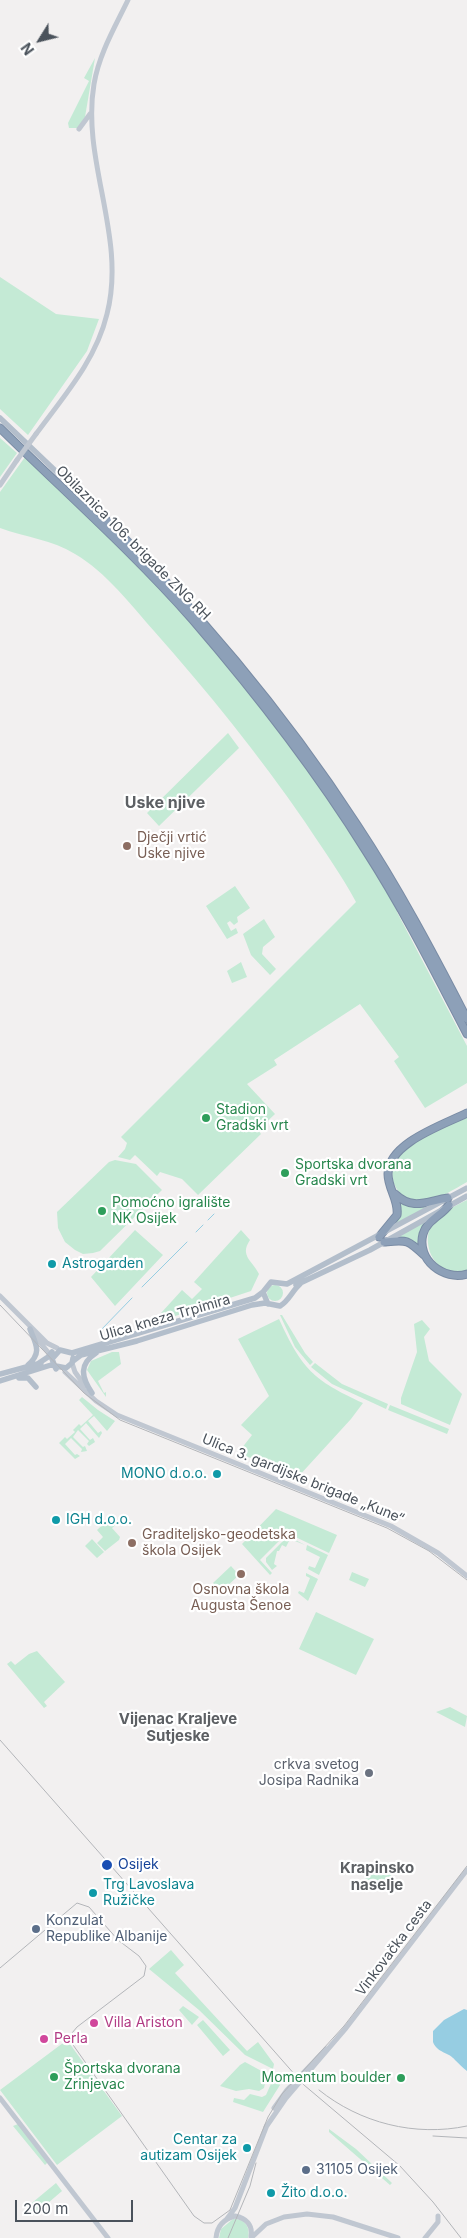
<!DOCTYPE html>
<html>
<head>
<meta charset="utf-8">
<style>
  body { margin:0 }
  #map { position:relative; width:467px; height:2238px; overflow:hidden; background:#f2f0f0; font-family:Inter,sans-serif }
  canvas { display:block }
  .north { position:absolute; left:15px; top:15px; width:50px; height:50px; -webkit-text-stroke:4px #fff; paint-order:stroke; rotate:234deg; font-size:14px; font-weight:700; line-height:20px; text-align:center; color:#4a525b }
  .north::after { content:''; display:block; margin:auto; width:18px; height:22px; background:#4a525b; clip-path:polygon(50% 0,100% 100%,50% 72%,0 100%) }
  .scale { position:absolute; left:15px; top:2200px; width:118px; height:22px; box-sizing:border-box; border:2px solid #4a525b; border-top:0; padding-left:6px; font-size:15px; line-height:18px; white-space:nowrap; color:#4a525b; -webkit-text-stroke:4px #fff; paint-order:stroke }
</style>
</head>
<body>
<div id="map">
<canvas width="467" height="2238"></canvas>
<div class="north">N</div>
<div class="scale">200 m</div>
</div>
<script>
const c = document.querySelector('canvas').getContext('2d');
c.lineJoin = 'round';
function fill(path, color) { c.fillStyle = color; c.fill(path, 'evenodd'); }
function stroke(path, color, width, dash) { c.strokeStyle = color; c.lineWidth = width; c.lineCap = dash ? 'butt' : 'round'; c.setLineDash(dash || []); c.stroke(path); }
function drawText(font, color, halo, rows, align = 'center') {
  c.font = font + ' Inter,sans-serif'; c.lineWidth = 4.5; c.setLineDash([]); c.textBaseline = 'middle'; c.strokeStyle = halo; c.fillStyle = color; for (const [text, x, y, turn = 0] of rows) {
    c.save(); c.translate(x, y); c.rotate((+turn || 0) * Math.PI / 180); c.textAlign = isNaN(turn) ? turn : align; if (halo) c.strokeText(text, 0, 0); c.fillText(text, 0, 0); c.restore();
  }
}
const green = new Path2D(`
  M95 58 85 117 78 128H69L68 123 89 81 84 78Z
  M0 277 56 314 99 319 87 351 28 435 0 409Z
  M0 438 17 453 0 477Z
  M25 457C88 517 152 576 209 642 280 726 342 816 400 910L397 912 467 1046V1083L425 1108 394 1061 399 1057 360 1004 274 1060 277 1065 247 1084 275 1114 258 1130 261 1134 198 1195 182 1179 160 1172 157 1176 135 1155 130 1160 118 1157 125 1149 127 1143 121 1137 356 902C341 874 322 848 305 822 259 755 208 692 154 631 131 605 106 572 75 554 53 540 25 537 0 528V492Z
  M228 733 239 748 159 826 147 813Z
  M235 886 250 908 237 917 238 922 234 925 230 921 227 923 231 931 236 928 238 933 227 939 206 906Z
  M264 919 275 937 263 947 262 954 276 969 270 975 251 955 243 934Z
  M241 962 247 977 232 983 227 971Z
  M467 1115V1182C454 1189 440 1199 425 1201 397 1205 382 1174 400 1153 414 1138 448 1125 467 1115Z
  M115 1160 136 1164 162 1190 100 1251 93 1253 83 1254 75 1250 65 1242 58 1228 57 1212 109 1162Z
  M397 1199 412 1207 428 1206 393 1226 398 1217Z
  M467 1200V1271C459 1272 451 1272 444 1269 429 1261 423 1238 432 1224 440 1213 455 1206 467 1200Z
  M429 1218 421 1249 397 1238Z
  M135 1230 163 1255 115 1306 91 1277Z
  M241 1230 250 1240C239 1256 253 1261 259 1274L251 1291 151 1324 182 1290 192 1299 202 1289 194 1282Z
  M267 1293a8 8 0 1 1 16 0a8 8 0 1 1-16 0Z
  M280 1315H282L305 1353 313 1362 310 1365 295 1347Z
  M279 1319C302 1369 313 1380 363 1403L351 1419 298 1477 238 1453 252 1435 241 1425 269 1396 238 1339Z
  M422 1320 430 1329 424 1337 429 1361 462 1394 450 1425 401 1404V1398L417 1352 414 1324Z
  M112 1352H119L121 1364 98 1381 104 1393 106 1392V1397L87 1370 91 1361Z
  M315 1363 342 1384 388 1404 386 1409 332 1384 311 1367Z
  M82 1397 98 1410 115 1421 107 1431 94 1416 88 1421 98 1433 101 1431 102 1433 99 1438 86 1423 80 1429 90 1440 93 1438 95 1442 89 1446 87 1444 89 1441 78 1430 73 1437 83 1447 85 1446 87 1451 81 1452 82 1449 71 1438 65 1444 75 1455 77 1454 80 1456 75 1459 59 1443 65 1437 67 1439 75 1432 73 1430 79 1424 81 1426 93 1415 79 1400Z
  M390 1405 449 1429 447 1434 388 1410Z
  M276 1509 337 1535 329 1553 287 1533 260 1560 272 1573 270 1575 242 1544Z
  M112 1516 118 1523 112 1528 120 1537 119 1540 105 1551 97 1543 103 1537 97 1530Z
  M288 1536 305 1545 290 1539 286 1547 282 1545 279 1551H277L274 1564 277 1566 272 1570 266 1562V1558Z
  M92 1539 104 1552 97 1558 85 1546Z
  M307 1545 328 1555 319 1575 308 1569 309 1566 315 1568 320 1557 306 1550Z
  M231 1566 239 1575 222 1591 213 1583Z
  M352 1572 369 1579 365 1587 349 1580Z
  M306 1573 318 1579 308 1601 298 1593 299 1591 304 1593 310 1578 306 1576Z
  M316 1612 374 1639 356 1675 299 1649Z
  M37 1651 65 1682 44 1702 47 1706 44 1708 7 1664 11 1661 15 1665 29 1654Z
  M450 1707 467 1716 465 1727 436 1712Z
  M376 1864 393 1877 383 1891 365 1878Z
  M171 1950 184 1965 175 1973 247 2051 258 2042 274 2064 273 2069 245 2055 199 2010 149 1969Z
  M183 2006 199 2017 192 2025 179 2010Z
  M203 2020 230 2050 223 2056 197 2025Z
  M67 2040 122 2116 57 2165 0 2090Z
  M245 2062 267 2074 264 2088 259 2091 249 2089 236 2091 220 2086 240 2065Z
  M274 2077 280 2085 263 2112 233 2102 234 2098 244 2100 250 2094 262 2097 266 2095Z
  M18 2124 48 2162 45 2165 13 2126Z
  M329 2129 356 2149 392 2183 390 2185 329 2132Z
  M56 2183 62 2191 34 2215 27 2207Z
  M233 2219C244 2218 251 2227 248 2238H219L221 2229Z`);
const water = new Path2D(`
  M464 2009 467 2010V2071C462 2067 459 2064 455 2060 449 2052 437 2053 433 2042V2031L444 2020Z`);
const stream = new Path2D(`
  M208 1220 214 1214
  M196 1232 203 1225
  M142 1287 187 1242
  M100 1331 132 1298`);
const secondary = new Path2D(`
  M79 129 90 114
  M36 434C64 396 96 360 107 314 127 237 81 161 94 84 99 54 115 27 128 0
  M0 485 17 460
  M0 1296 47 1343 57 1348
  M34 1335 52 1357
  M72 1363 75 1372 85 1386
  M65 1372 96 1401 117 1415 391 1526 438 1553 467 1576
  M0 2098 108 2238
  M274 2108 287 2090 326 2049
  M266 2127 286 2098 346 2028 467 1870
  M226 2220 235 2208 267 2125
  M216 2238C217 2226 224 2219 235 2216 246 2218 253 2225 251 2236
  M251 2238 266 2224 284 2217 307 2214 333 2217 398 2238
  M425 2238 438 2222V2216`);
const primary = new Path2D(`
  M0 418 86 500
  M296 1285 370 1250 467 1196
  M268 1304 263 1292 271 1282 287 1284 467 1188
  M73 1361 81 1355 137 1341 252 1305 265 1303 280 1306C289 1301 292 1291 300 1284
  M39 1363 48 1357 52 1352
  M28 1365C43 1352 35 1343 30 1329
  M56 1369 52 1359 60 1350 72 1353 255 1298 263 1292
  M0 1374 41 1363
  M19 1378H28L36 1387
  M0 1381 51 1365 66 1368 72 1363 73 1358
  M92 1393C81 1377 79 1364 96 1353`);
const highway = new Path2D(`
  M0 428C64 491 132 551 192 619 255 692 315 769 366 851 404 910 435 972 467 1034
  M86 500C187 598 280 706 357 825 398 887 433 953 467 1019
  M395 1194C413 1211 427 1201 448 1198
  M449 1205C441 1216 427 1220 423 1234 416 1260 444 1281 467 1274
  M379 1237 397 1215C399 1200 388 1189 388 1174 388 1143 443 1125 467 1113
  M384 1242C407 1240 407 1239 424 1255`);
const tram = new Path2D(`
  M0 1305 84 1393 120 1420 387 1528 429 1551 467 1580
  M0 1968 77 1903 89 1907 118 1940 139 1956 146 1966 144 1976 77 2027 72 2033 71 2042 194 2216 204 2223H212L230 2210 268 2117 282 2094 344 2026 467 1866
  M228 2238 250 2186 256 2163`);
const rail = new Path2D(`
  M0 1740 304 2085 400 2166 433 2202 461 2238
  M319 2090C360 2123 415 2137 467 2126
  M433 2136 467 2138`);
const secondaryBridge = new Path2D(`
  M17 460 36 434`);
const markers = [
  [127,846,5,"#8d6e63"],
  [206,1118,5,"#2e9e5b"],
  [285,1173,5,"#2e9e5b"],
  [102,1211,5,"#2e9e5b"],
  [52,1264,5,"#0f9aa8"],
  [217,1474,5,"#0f9aa8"],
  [56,1520,5,"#0f9aa8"],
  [132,1543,5,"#8d6e63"],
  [241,1574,5,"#8d6e63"],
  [369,1773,5,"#6b7280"],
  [107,1865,6,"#1a4fb4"],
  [93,1893,5,"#0f9aa8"],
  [36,1929,5,"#5c6f8a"],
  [94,2023,5,"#d1479c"],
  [44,2039,5,"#d1479c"],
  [54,2077,5,"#2e9e5b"],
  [401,2078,5,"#2e9e5b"],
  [247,2148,5,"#0f9aa8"],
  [306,2170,5,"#5c6f8a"],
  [271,2193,5,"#0f9aa8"]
];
const streetNames = [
  ["Obilaznica 106. brigade ZNG RH",133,543,45],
  ["Ulica kneza Trpimira",165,1318,-16],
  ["Ulica 3. gardijske brigade „Kune“",303,1479,22],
  ["Vinkovačka cesta",394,1948,-53]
];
const educationNames = [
  ["Dječji vrtić",137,838],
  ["Uske njive",137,854],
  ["Graditeljsko-geodetska",142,1535],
  ["škola Osijek",142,1551],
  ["Osnovna škola",241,1590,"center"],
  ["Augusta Šenoe",241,1606,"center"]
];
const leisureNames = [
  ["Stadion",216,1110],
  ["Gradski vrt",216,1126],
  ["Sportska dvorana",295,1165],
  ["Gradski vrt",295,1181],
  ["Pomoćno igralište",112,1203],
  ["NK Osijek",112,1219],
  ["Športska dvorana",64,2069],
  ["Zrinjevac",64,2085],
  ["Momentum boulder",391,2078,"right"]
];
const cultureNames = [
  ["Astrogarden",62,1264],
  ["MONO d.o.o.",207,1474,"right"],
  ["IGH d.o.o.",66,1520],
  ["Trg Lavoslava",103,1885],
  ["Ružičke",103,1901],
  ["Centar za",237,2140,"right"],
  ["autizam Osijek",237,2156,"right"],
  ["Žito d.o.o.",281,2193]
];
const worshipNames = [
  ["crkva svetog",359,1765],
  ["Josipa Radnika",359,1781]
];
const transitNames = [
  ["Osijek",118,1865]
];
const serviceNames = [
  ["Konzulat",46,1921],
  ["Republike Albanije",46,1937],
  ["31105 Osijek",316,2170]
];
const hotelNames = [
  ["Villa Ariston",104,2023],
  ["Perla",54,2039]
];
const neighbourhoodNames = [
  ["Vijenac Kraljeve",178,1719],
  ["Sutjeske",178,1736],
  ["Krapinsko",377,1868],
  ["naselje",377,1885]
];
const quarterNames = [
  ["Uske njive",165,803]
];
fill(green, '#c4ead5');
fill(water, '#96cde2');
stroke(stream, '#96cde2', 1);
stroke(highway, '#798ba4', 9);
stroke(secondary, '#c0c7d1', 5);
stroke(primary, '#b3becb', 5.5);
stroke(highway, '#8da0b8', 7);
stroke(tram, '#b3b5b9', 1);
stroke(rail, '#b3b5b9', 1);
stroke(secondaryBridge, '#c0c7d1', 5);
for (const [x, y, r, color] of markers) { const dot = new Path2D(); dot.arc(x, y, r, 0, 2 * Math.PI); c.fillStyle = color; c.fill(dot); stroke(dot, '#fff', 2); }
drawText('14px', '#4a525b', '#fff', streetNames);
drawText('14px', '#785e54', '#fff', educationNames, 'left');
drawText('14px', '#27864d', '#fff', leisureNames, 'left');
drawText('14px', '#0d838f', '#fff', cultureNames, 'left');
drawText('14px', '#5b616d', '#fff', worshipNames, 'right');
drawText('14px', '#164399', '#fff', transitNames, 'left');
drawText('14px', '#4e5e75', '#fff', serviceNames, 'left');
drawText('14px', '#b23c85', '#fff', hotelNames, 'left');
drawText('bold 15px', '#5d6064', '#fff', neighbourhoodNames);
drawText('bold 16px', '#5d6064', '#fff', quarterNames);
</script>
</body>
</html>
